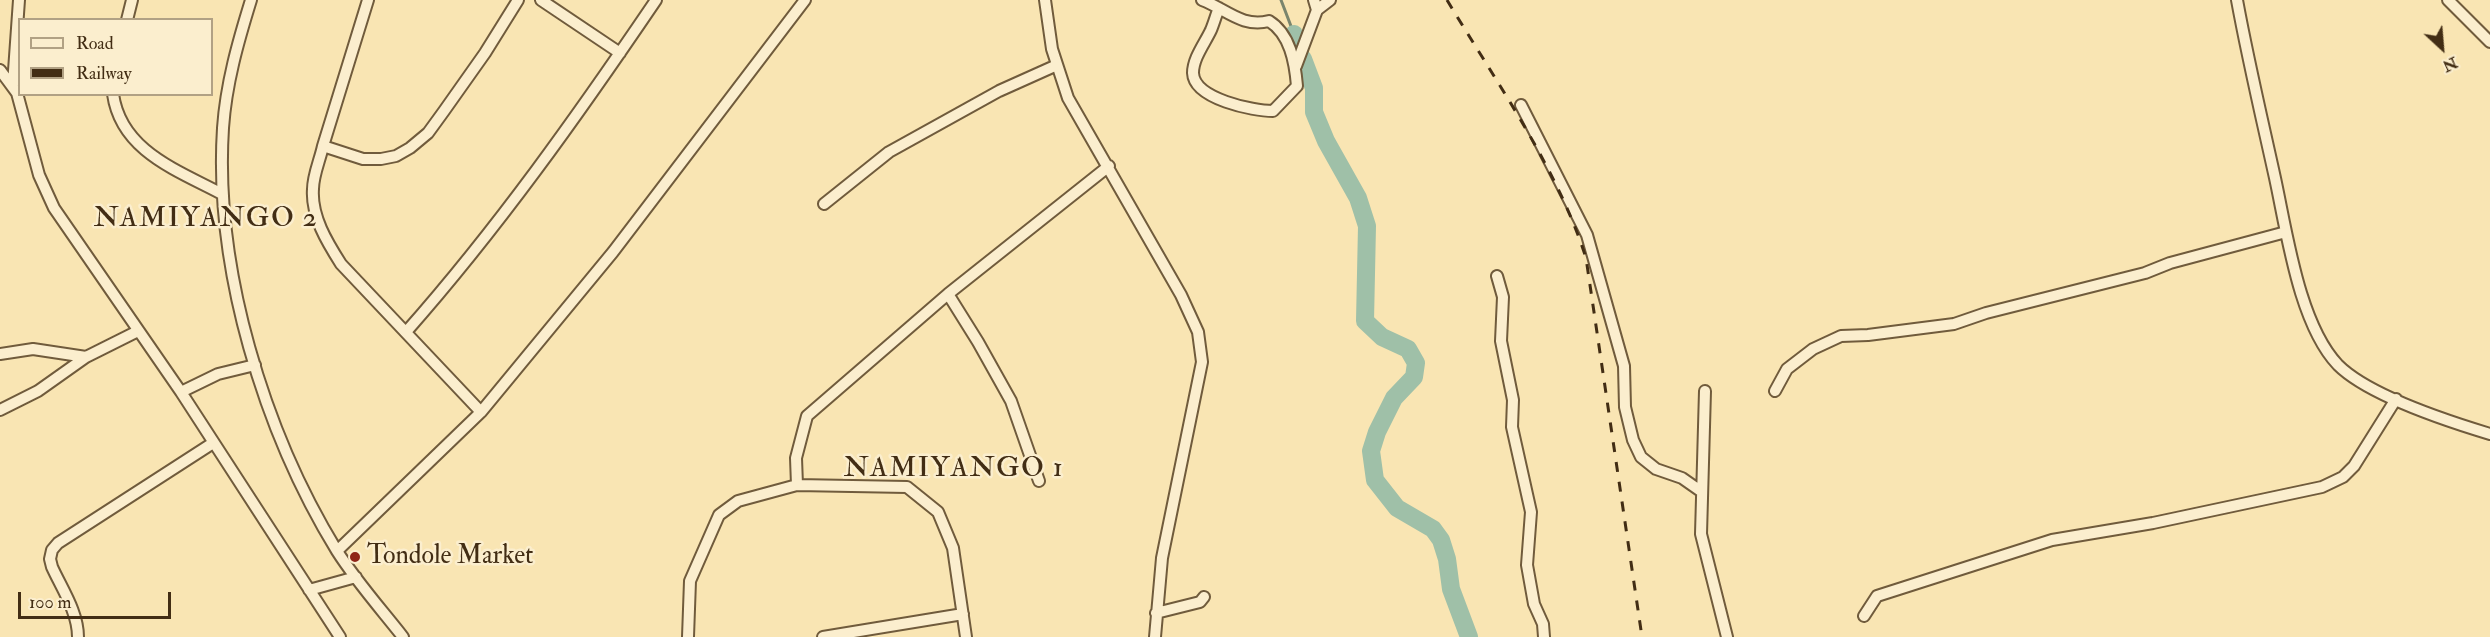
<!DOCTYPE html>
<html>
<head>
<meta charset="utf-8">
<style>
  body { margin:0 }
  #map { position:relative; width:2490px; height:637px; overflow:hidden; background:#f9e5b3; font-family:"IM FELL Double Pica",serif }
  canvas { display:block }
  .legend { position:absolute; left:18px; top:18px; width:195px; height:78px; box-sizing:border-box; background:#fbeece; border:2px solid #b1a184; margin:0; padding:8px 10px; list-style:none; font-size:18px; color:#422d14 }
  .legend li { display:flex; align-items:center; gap:12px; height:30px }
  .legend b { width:30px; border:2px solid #b1a184 }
  .north { position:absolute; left:2412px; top:18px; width:60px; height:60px; -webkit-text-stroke:4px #fbeece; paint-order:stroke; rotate:154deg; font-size:16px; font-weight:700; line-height:24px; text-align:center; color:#422d14 }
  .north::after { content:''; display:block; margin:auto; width:21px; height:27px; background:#422d14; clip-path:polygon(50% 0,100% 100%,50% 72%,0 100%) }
  .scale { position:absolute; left:18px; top:592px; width:153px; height:27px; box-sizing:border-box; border:3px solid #422d14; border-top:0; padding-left:8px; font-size:18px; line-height:21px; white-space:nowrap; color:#422d14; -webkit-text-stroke:4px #fbeece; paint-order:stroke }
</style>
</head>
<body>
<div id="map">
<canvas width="2490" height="637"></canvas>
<ul class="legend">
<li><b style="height:8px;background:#fbeece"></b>Road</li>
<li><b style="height:8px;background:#422d14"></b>Railway</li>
</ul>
<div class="north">N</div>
<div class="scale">100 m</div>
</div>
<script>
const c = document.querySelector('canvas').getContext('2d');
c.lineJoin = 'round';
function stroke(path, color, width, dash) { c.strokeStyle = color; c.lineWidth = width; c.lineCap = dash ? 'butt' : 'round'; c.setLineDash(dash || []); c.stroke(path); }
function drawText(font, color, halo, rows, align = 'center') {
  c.font = font + ' "IM FELL Double Pica",serif'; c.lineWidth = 5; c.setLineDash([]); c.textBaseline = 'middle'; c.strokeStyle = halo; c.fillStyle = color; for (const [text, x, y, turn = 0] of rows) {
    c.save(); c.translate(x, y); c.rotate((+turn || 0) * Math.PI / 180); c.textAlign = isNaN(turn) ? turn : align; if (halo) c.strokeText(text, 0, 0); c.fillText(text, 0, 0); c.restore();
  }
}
const stream = new Path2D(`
  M1281 0 1294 34`);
const river = new Path2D(`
  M1294 34 1300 50
  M1303 59 1314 88V112L1326 141 1358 198 1367 226 1365 321 1382 337 1408 349 1416 363 1414 377 1394 398 1377 432 1371 451 1375 480 1397 508 1433 529 1441 540 1447 559 1451 589 1469 637`);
const minor = new Path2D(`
  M251 0C238 42 226 84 223 128 214 268 264 432 337 551 356 581 381 609 403 637
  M541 0 620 53
  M1045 0 1052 49 1068 98 1181 295 1198 332 1202 362 1162 558 1155 637
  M1202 0C1226 9 1242 28 1269 21 1290 34 1295 62 1297 86L1273 111C1253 111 1194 99 1193 73 1193 58 1205 43 1211 30 1214 23 1216 15 1219 8
  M2237 0C2248 60 2262 119 2275 178 2287 233 2299 324 2338 365 2369 396 2447 421 2490 434
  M2448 0 2490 42
  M1317 10 1330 0
  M127 20 132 0
  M1296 66 1317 10 1314 0
  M0 70 17 93 39 175 54 208 181 392 340 637
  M13 85 19 0
  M113 94C121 151 177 170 222 194
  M1521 105 1587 235 1624 366 1625 407 1633 440 1641 457 1656 469 1682 478 1702 492
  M323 146 368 0
  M824 204 889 152 999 91 1057 65
  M1497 276 1503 297 1501 341 1513 400 1512 427 1531 512 1527 565 1534 604 1543 624 1544 637
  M948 294 978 342 1011 401 1039 481
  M406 332C498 228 578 115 656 0
  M0 354 33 349 86 357 138 331
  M1705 391 1701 534 1727 637
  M1775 391 1787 369 1813 349 1841 336 1868 335 1954 324 1986 313 2145 273 2170 263 2286 232
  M181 392 218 374 255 365
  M0 410 38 391 86 357
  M481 412 341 264C327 242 311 216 313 189 313 175 320 160 323 146L363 159H381L396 156 410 148 428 133 444 111 485 53 518 0
  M797 485 796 458 807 416 948 294 1109 166
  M337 551 481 412 613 252 805 0
  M309 590 356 577
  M1156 613 1200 602 1204 597
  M1864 616 1877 596 2052 540 2153 523 2322 487 2343 477 2354 466 2396 399
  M78 637C78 612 62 589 52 567L50 559 52 550 58 543 213 443
  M688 637 690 581 719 515 738 501 797 485 907 487 938 512 953 548 966 637
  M823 637 963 614`);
const rail = new Path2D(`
  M1447 0C1495 80 1558 169 1586 258L1642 637`);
const markers = [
  [355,557,6,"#8f2418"]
];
const poiNames = [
  ["Tondole Market",367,557]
];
const quarterNames = [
  ["NAMIYANGO 2",206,220],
  ["NAMIYANGO 1",954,470]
];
stroke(stream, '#7a856d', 3);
stroke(river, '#9fc0a8', 18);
stroke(minor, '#705b3c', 14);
stroke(minor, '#fbeece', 10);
stroke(rail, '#422d14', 3, [10, 10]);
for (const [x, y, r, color] of markers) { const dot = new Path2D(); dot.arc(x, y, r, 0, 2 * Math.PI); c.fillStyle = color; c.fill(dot); stroke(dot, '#fbeece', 2); }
drawText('26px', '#422d14', '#fbeece', poiNames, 'left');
c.letterSpacing = '1.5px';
drawText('28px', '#422d14', '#fbeece', quarterNames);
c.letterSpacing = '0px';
</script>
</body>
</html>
